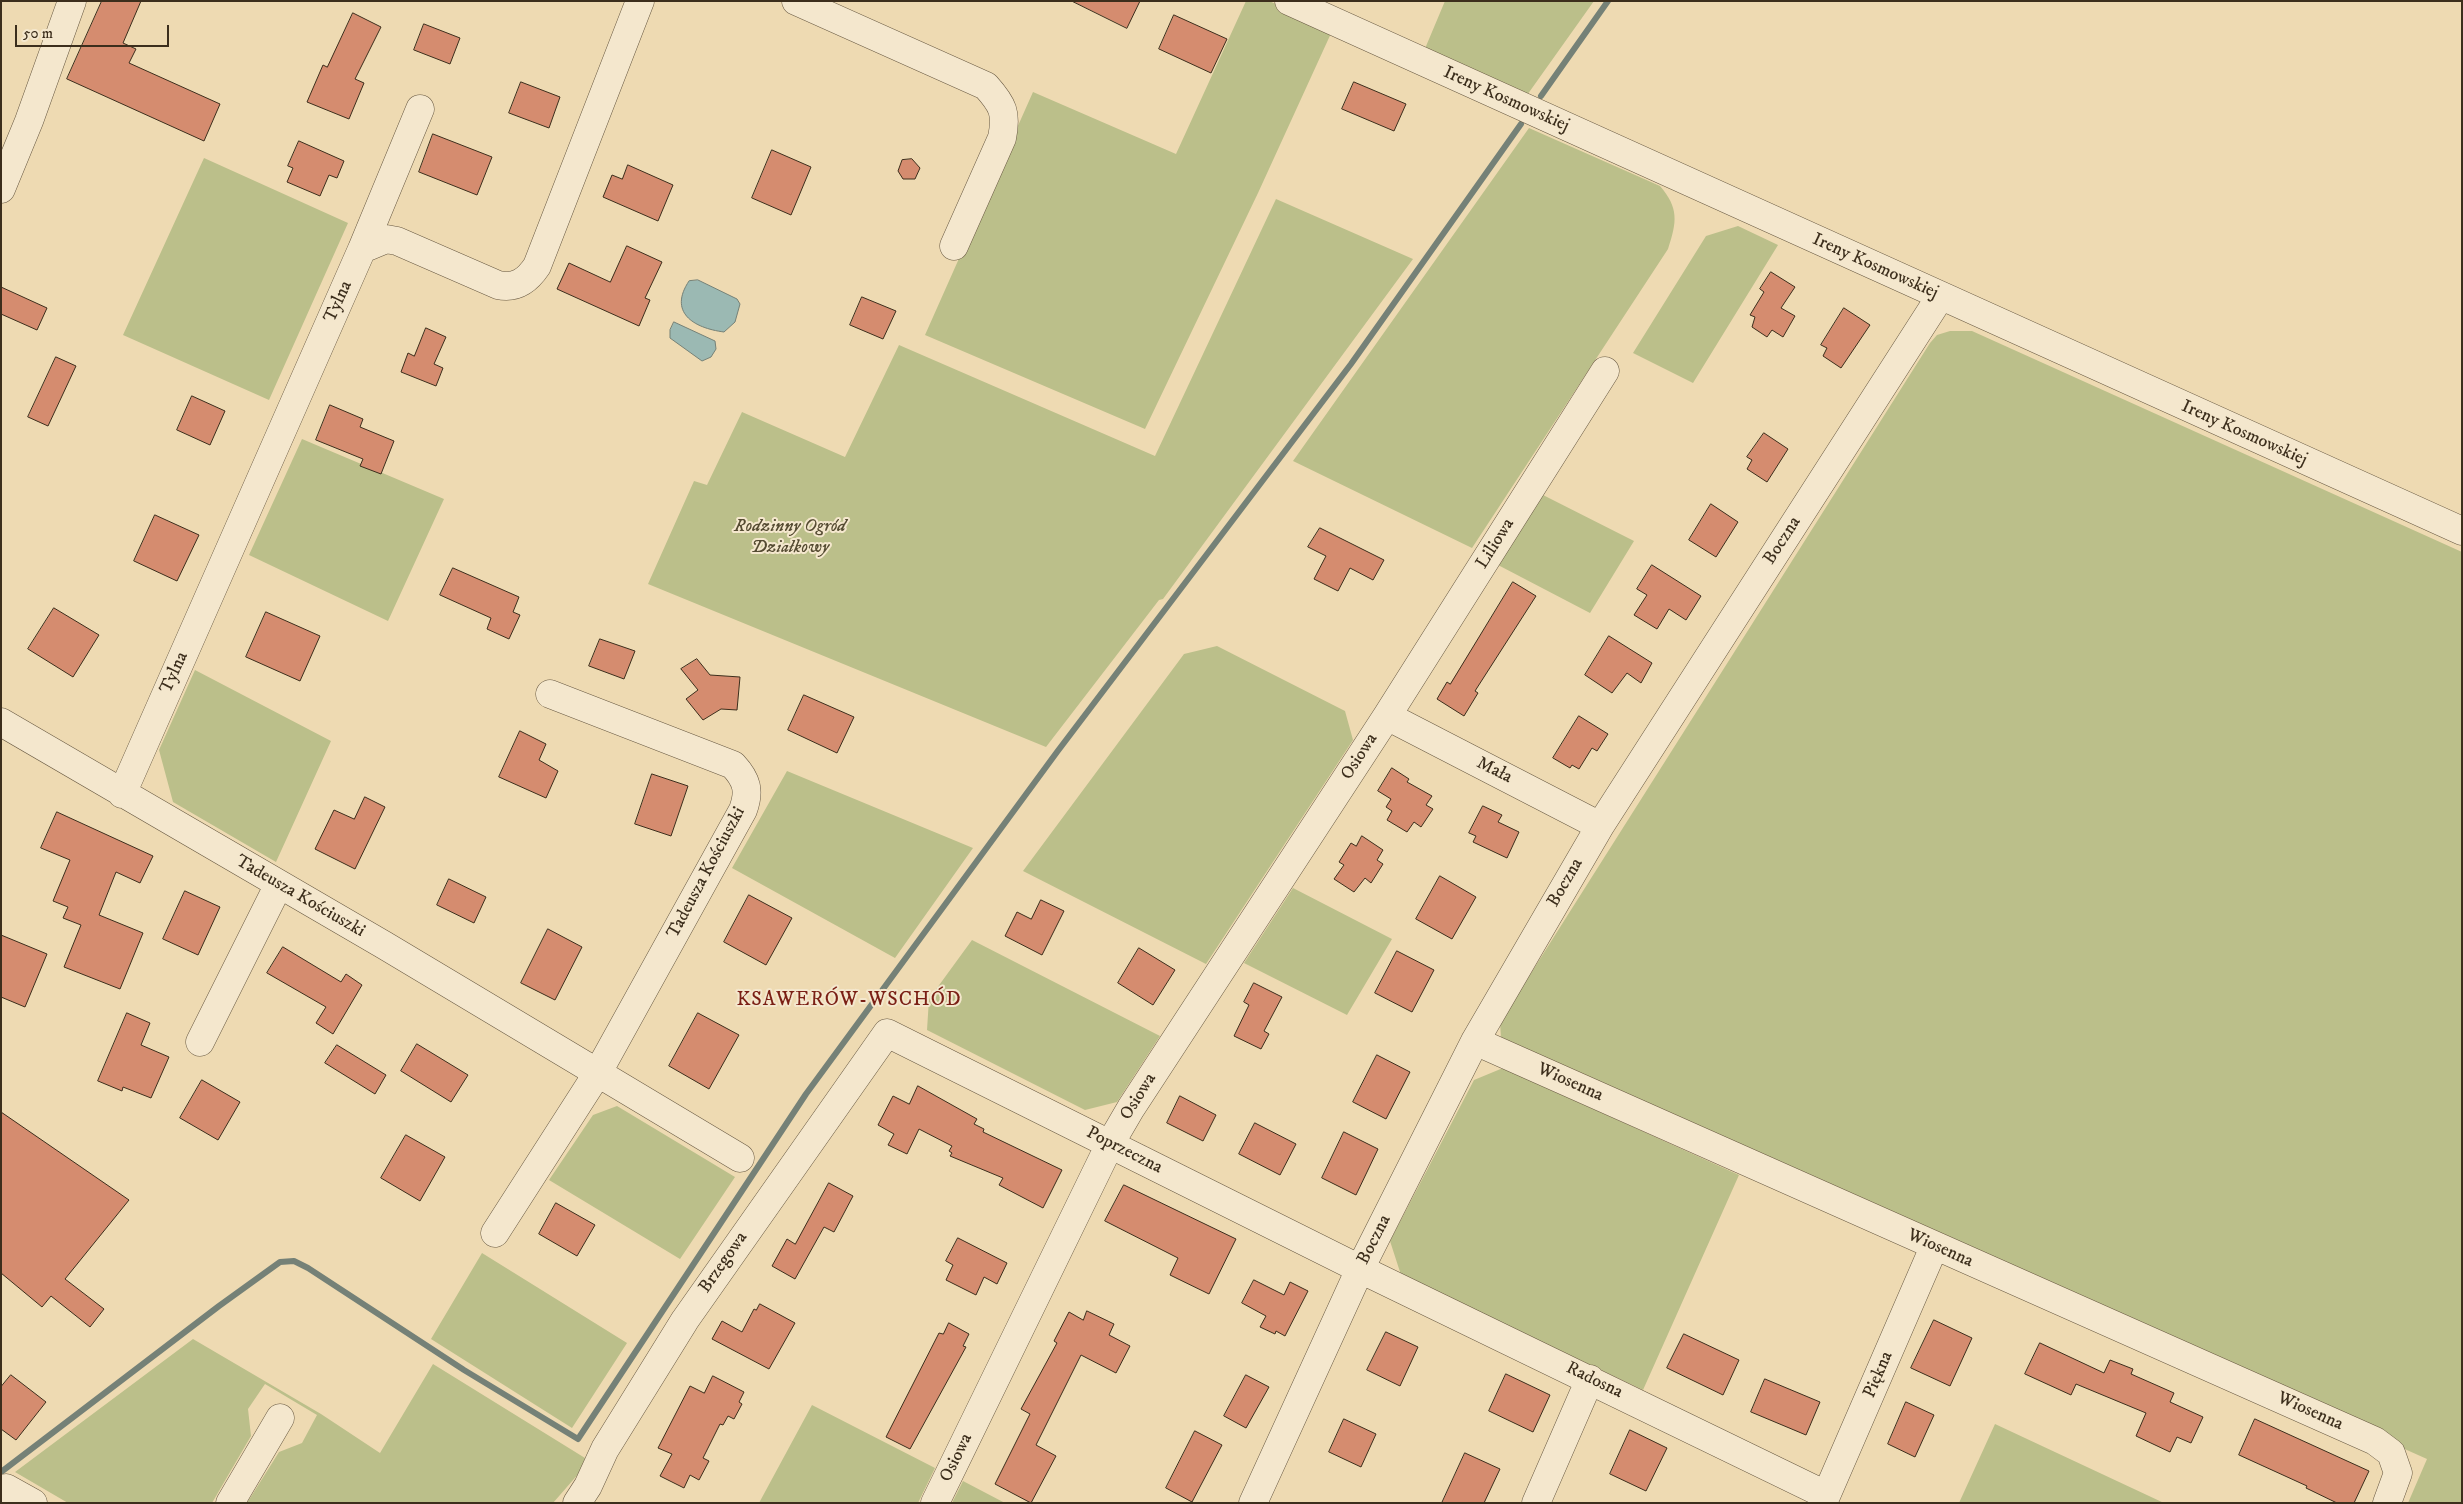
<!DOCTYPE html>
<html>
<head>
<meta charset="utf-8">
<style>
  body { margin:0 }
  #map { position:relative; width:2463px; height:1504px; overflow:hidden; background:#eedab2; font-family:"IM FELL DW Pica",serif }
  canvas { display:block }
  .frame { position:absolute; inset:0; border:2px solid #3c2e1c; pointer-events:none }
  .scale { position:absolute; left:15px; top:25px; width:154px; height:22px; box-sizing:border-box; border:2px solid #3c2e1c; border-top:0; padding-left:6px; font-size:15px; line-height:18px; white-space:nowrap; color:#3c2e1c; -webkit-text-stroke:4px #f4e7cd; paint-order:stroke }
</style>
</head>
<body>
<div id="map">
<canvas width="2463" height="1504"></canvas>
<div class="frame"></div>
<div class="scale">50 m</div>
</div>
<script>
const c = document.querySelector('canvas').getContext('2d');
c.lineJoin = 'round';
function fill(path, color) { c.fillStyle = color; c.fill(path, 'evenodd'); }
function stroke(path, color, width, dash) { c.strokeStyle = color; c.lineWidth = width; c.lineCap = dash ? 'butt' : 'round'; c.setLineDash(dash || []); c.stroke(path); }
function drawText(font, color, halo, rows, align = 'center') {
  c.font = font + ' "IM FELL DW Pica",serif'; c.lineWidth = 4; c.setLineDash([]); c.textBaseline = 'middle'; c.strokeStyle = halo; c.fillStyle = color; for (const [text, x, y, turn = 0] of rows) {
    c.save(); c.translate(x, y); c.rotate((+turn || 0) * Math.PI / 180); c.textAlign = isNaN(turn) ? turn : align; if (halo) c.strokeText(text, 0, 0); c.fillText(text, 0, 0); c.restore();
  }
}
const green = new Path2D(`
  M1246 1H1269L1333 29 1258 193 1145 429 925 335 1033 92 1176 154Z
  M1445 1H1594L1525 98 1424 51Z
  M1529 128 1660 186C1679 208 1677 222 1668 249L1472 548 1293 461Z
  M204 158 348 223 269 400 123 335Z
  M1276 199 1413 259 1163 599 1159 600 1046 747 648 584 694 481 707 485 742 412 845 457 899 345 1155 456Z
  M1738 226 1778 245 1693 383 1723 398 1633 353 1706 236Z
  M1950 331H1972L2462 552V1503H2408L2427 1459 2196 1356 1501 1038 1500 1022 1930 343 1937 335Z
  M302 439 444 499 388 621 249 555Z
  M1543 495 1634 541 1590 613 1498 565Z
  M1217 646 1345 711 1353 740 1206 964 1023 871 1184 654Z
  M195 670 331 741 276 862 173 802 159 750Z
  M787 771 973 848 895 958 732 868Z
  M1293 888 1392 939 1347 1015 1244 963Z
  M972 940 1160 1036 1117 1102 1085 1110 927 1030 929 999Z
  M1503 1068 1739 1175 1643 1390 1401 1275 1390 1241 1474 1080Z
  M617 1106 735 1177 680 1259 549 1180 593 1115Z
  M482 1253 627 1343 572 1428 431 1339Z
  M193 1339 321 1414 380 1453 433 1364 585 1458 580 1472 553 1503H247L279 1452 302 1443 317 1415 265 1384 248 1409 251 1436 212 1503H68L15 1472Z
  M812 1405 935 1468 918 1503H759Z
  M1995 1424 2164 1503H1959Z
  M963 1481 1005 1503H952Z`);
const water = new Path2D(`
  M698 280 737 299 740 304 735 322 724 332C693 328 668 312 689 281Z
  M674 322 715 341 716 349 711 357 702 361 670 338V330Z`);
const stream = new Path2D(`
  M1541 96 1608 1
  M1 1472 219 1306 280 1262 294 1261 308 1268 464 1370 578 1439 806 1094 1057 752 1351 364 1521 124`);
const building = new Path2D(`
  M102 1H141L123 43 136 49 129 63 220 104 204 141 67 79Z
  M1072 1H1140L1127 28Z
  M353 13 381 27 355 79 364 83 349 119 307 102 323 65 327 67Z
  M1174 15 1227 39 1211 73 1159 49Z
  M424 24 460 38 450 64 414 50Z
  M521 82 560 97 549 128 509 113Z
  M1354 82 1406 104 1394 131 1342 109Z
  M433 134 492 157 477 195 419 172Z
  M299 141 344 161 337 178 329 175 320 196 287 182 293 168 288 166Z
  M772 150 811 167 791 215 752 198Z
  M912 159 920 168 915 179H903L898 171 902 160Z
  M628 165 673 185 658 221 603 197 612 175 622 179Z
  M627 246 662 262 645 298 650 300 639 326 557 289 569 263 610 282Z
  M1771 272 1795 287 1781 308 1795 316 1783 337 1772 330 1767 337 1752 327 1755 317 1750 315 1764 292 1760 289Z
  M1 287 47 308 37 330 1 314Z
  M862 297 896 311 883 339 850 325Z
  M1844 308 1870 325 1841 368 1823 356 1827 348 1821 345Z
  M426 328 446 337 434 364 443 368 436 386 401 372 408 353 414 356Z
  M56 357 76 366 48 426 28 417Z
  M192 396 225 411 210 445 177 430Z
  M330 405 363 419 360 427 394 441 381 474 360 466 363 459 316 440Z
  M1764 433 1788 449 1767 482 1747 469 1752 460 1747 457Z
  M1711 504 1738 522 1716 557 1689 540Z
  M155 515 199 535 177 581 134 561Z
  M1320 528 1384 560 1373 580 1350 568 1338 591 1314 579 1326 556 1308 547Z
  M1652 565 1701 596 1686 620 1669 609 1657 629 1634 615 1647 595 1637 589Z
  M453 568 519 597 513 612 520 615 509 639 487 629 491 618 440 595Z
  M1513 582 1536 596 1475 691 1478 693 1464 716 1437 699 1447 682 1450 684Z
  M54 608 99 635 73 677 28 649Z
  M266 612 320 636 300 681 246 657Z
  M1609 636 1652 663 1641 683 1627 673 1612 693 1585 675Z
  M600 639 635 651 624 679 589 666Z
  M697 659 710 675 740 677 737 710 721 709 703 720 686 699 698 690 681 669Z
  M804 695 854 717 837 753 788 730Z
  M1579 716 1608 734 1597 751 1592 748 1579 769 1572 765 1570 768 1553 758Z
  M520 731 546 744 539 760 558 771 546 798 499 777Z
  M1392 768 1409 779 1407 782 1432 796 1426 805 1433 809 1421 827 1414 822 1407 832 1387 820 1392 811 1386 807 1391 799 1378 791Z
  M652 774 688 786 671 836 635 824Z
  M365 797 385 807 355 869 315 849 334 810 354 819Z
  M1483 806 1502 815 1498 822 1519 832 1507 858 1473 842 1476 836 1469 833Z
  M57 812 153 856 140 883 116 872 99 915 143 933 120 989 64 967 81 925 63 918 68 907 53 901 70 860 41 848Z
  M1362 836 1383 850 1377 860 1383 864 1371 883 1365 878 1354 892 1334 879 1344 865 1339 862 1351 843 1356 846Z
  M1440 876 1476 897 1452 939 1416 919Z
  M449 879 486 897 474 923 437 905Z
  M185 891 220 907 198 955 163 939Z
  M749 895 792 918 766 965 724 942Z
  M1041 900 1064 911 1042 955 1005 936 1017 912 1031 919Z
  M548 929 582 947 555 1000 521 983Z
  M1 935 47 954 25 1007 1 997Z
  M283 947 341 982 346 974 362 985 333 1034 316 1023 326 1007 267 973Z
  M1139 948 1175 970 1153 1005 1118 983Z
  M1397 951 1434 970 1412 1012 1375 993Z
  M1254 983 1282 997 1264 1031 1269 1034 1261 1049 1234 1036 1249 1005 1244 1002Z
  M127 1013 150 1023 141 1045 169 1057 151 1098 123 1087 122 1091 98 1081Z
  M698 1013 739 1035 709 1089 669 1066Z
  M417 1044 468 1075 451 1102 401 1071Z
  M337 1045 386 1075 375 1094 325 1063Z
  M1377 1055 1410 1072 1386 1119 1353 1102Z
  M202 1080 240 1102 218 1140 180 1118Z
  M918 1086 977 1119 974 1124 984 1129 983 1132 1062 1170 1043 1208 999 1185 1003 1178 950 1156 952 1153 949 1151 952 1146 919 1129 907 1154 888 1145 894 1134 878 1125 893 1096 909 1104Z
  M1180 1096 1216 1115 1203 1141 1167 1123Z
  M1 1112 129 1200 65 1279 104 1309 90 1327 51 1296 42 1307 1 1273Z
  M1255 1123 1296 1144 1280 1175 1239 1154Z
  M1344 1132 1378 1149 1356 1195 1322 1178Z
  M406 1135 445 1157 420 1201 381 1178Z
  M829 1183 853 1196 834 1232 824 1227 795 1279 772 1266 787 1239 795 1244Z
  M1124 1185 1236 1239 1209 1294 1170 1275 1178 1258 1105 1221Z
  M556 1203 595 1225 577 1256 539 1234Z
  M958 1238 1007 1263 997 1284 984 1277 976 1295 946 1280 953 1265 946 1261Z
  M1254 1280 1284 1295 1290 1282 1308 1291 1285 1336 1276 1331 1275 1334 1260 1327 1266 1316 1242 1303Z
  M760 1304 795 1323 769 1369 712 1339 722 1321 742 1332 754 1309 756 1310Z
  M1087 1311 1114 1324 1109 1335 1130 1346 1116 1373 1081 1355 1036 1445 1056 1456 1031 1503 995 1484 1030 1414 1021 1409 1057 1343 1054 1341 1069 1312 1083 1320Z
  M1934 1320 1972 1338 1950 1386 1911 1368Z
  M949 1323 969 1334 963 1346 966 1347 910 1449 886 1437 939 1333 943 1334Z
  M1386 1332 1418 1347 1400 1386 1367 1370Z
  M1684 1334 1739 1360 1723 1395 1667 1368Z
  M2040 1343 2104 1373 2110 1360 2133 1369 2131 1374 2174 1393 2170 1402 2203 1417 2191 1443 2177 1437 2170 1452 2136 1436 2146 1413 2076 1384 2071 1395 2025 1374Z
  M1506 1374 1550 1395 1533 1432 1489 1411Z
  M11 1375 46 1402 16 1440 1 1429V1387Z
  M1246 1375 1269 1387 1246 1428 1224 1416Z
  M713 1376 744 1392 739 1402 742 1404 734 1419 728 1416 723 1425 720 1424 703 1458 709 1461 699 1480 690 1475 684 1488 660 1476 672 1454 658 1448 690 1386 704 1393Z
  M1765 1379 1820 1402 1806 1435 1751 1412Z
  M1906 1402 1934 1415 1915 1457 1888 1444Z
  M1344 1419 1376 1434 1361 1467 1329 1452Z
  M2255 1419 2369 1471 2354 1503H2337L2306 1488 2307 1486 2239 1455Z
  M1630 1430 1667 1448 1646 1491 1610 1474Z
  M1195 1431 1222 1445 1192 1502 1166 1488Z
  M1465 1453 1500 1469 1484 1503H1442Z`);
const minor = new Path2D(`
  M796 1 986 86C1003 105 1007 113 1002 138L954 246
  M1289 1 2462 531
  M1 189 29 121 72 1
  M362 249 420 109
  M1387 716 1600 826
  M1 722 384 945 740 1158
  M122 794 362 249 386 239 397 241 498 285C516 289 527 281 537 266L640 1
  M1475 1041 2375 1441 2391 1453 2398 1473 2387 1503
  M200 1042 279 884
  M495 1233 597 1074 743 810C750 791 747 780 733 765L550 694
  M6 1488 33 1503
  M230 1503 280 1418
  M577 1503 588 1486 605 1449 685 1320 887 1033 1360 1269 1826 1495
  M935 1503 1110 1144 1131 1108 1387 716 1605 371
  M1253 1503 1360 1269 1475 1041 1600 826 1940 297
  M1536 1503 1590 1379
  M1823 1503 1934 1247`);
const streetNames = [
  ["Ireny Kosmowskiej",1506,100,24],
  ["Ireny Kosmowskiej",1875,267,24],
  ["Tylna",339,302,-66],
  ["Ireny Kosmowskiej",2244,434,24],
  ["Boczna",1783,541,-57],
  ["Liliowa",1496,544,-58],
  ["Tylna",175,673,-66],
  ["Osiowa",1360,757,-57],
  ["Mała",1494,771,27],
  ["Tadeusza Kościuszki",707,873,-62],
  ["Boczna",1566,883,-60],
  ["Tadeusza Kościuszki",300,897,30],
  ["Wiosenna",1570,1083,24],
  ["Osiowa",1139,1097,-58],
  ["Poprzeczna",1124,1151,27],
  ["Boczna",1375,1240,-63],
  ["Wiosenna",1940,1249,24],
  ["Brzegowa",724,1263,-55],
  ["Piękna",1879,1375,-67],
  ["Radosna",1594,1381,26],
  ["Wiosenna",2310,1412,24],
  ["Osiowa",957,1458,-64]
];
const parkNames = [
  ["Rodzinny Ogród",790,527],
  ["Działkowy",790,548]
];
const quarterNames = [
  ["KSAWERÓW-WSCHÓD",849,1001]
];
fill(green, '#bbbf8a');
fill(water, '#9bb9b3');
stroke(water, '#758177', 1);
stroke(stream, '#758177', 6);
fill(building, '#d58c6f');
stroke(building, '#3c2e1c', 1);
stroke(minor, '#685942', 29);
stroke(minor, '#f4e7cd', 28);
drawText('18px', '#3c2e1c', '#f4e7cd', streetNames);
drawText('italic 18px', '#554b32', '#f4e7cd', parkNames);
c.letterSpacing = '1px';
drawText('20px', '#7a1f14', '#f4e7cd', quarterNames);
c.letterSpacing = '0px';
</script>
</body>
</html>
